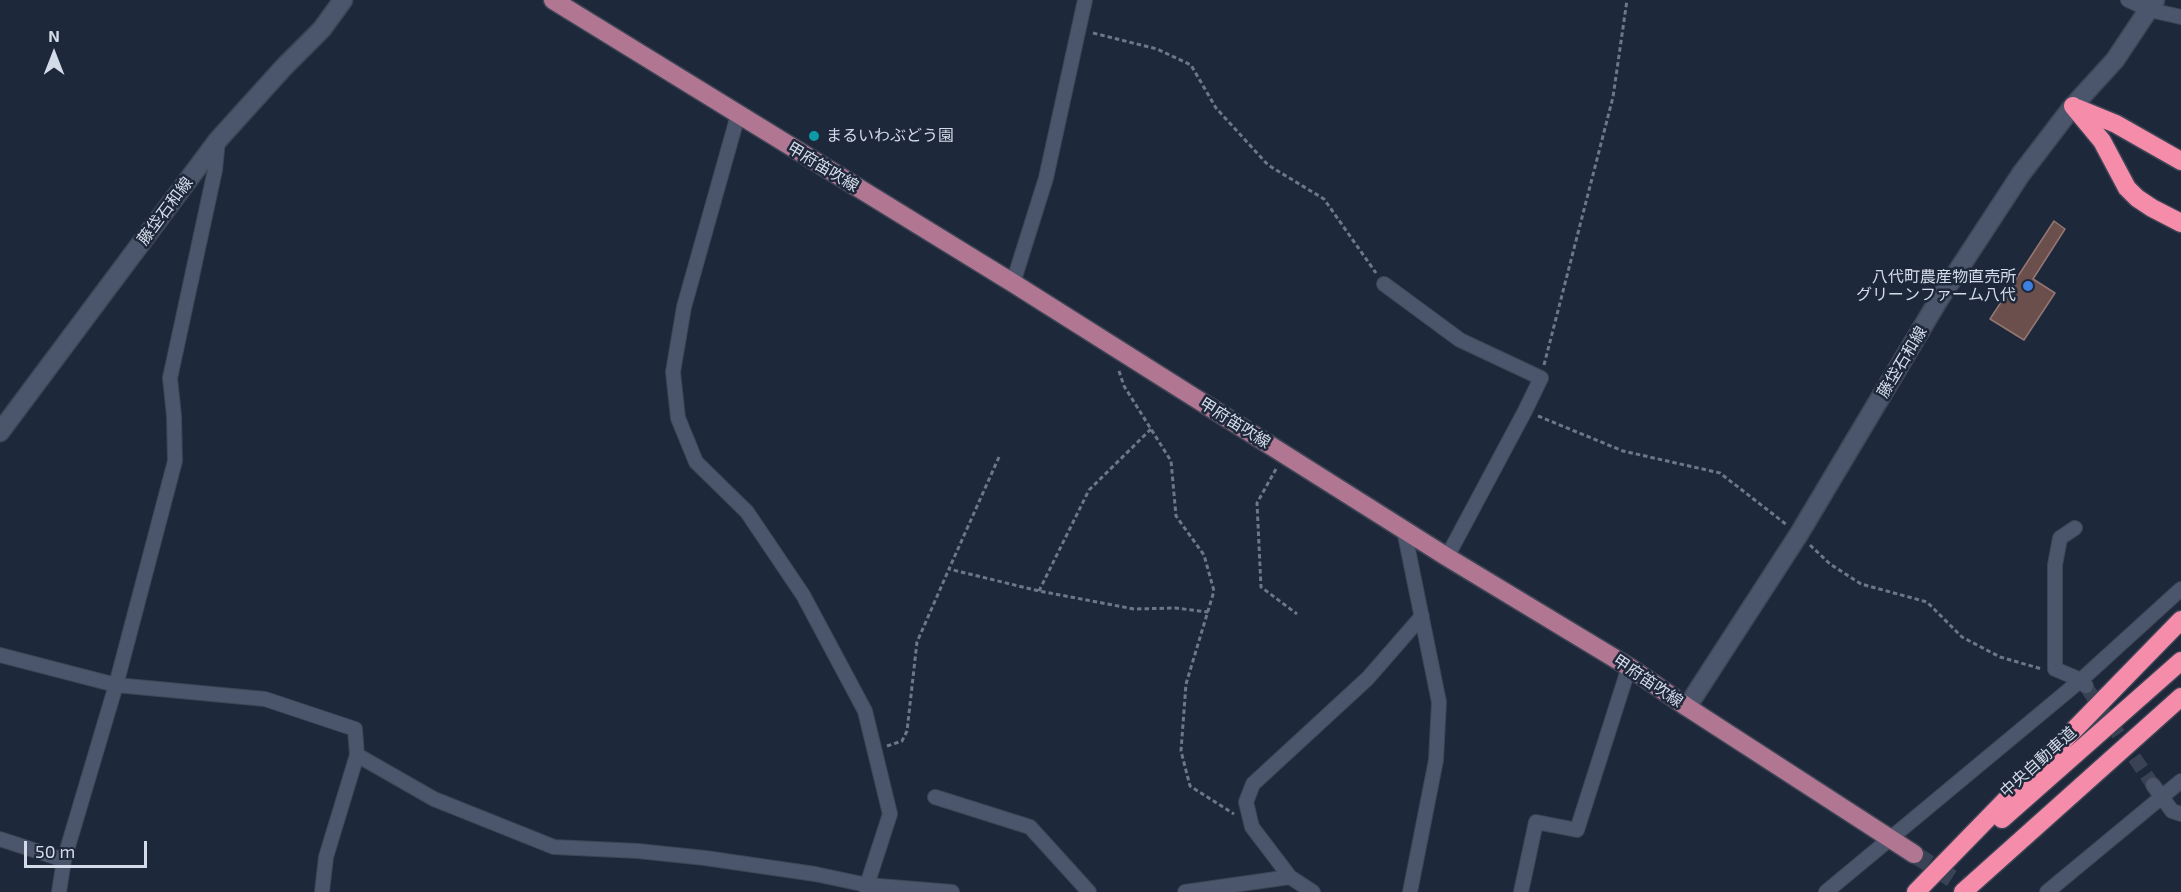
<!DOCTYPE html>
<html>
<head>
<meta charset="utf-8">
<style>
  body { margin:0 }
  #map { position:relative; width:2181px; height:892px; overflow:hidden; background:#1e283b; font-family:"Exo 2",sans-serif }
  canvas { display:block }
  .north { position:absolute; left:24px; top:24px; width:60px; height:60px; -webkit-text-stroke:4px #1e283b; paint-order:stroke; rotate:0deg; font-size:16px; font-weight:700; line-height:24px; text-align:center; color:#d4dbe8 }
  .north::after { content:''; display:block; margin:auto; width:21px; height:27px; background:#d4dbe8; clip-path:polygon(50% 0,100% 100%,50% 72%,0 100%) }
  .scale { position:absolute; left:24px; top:841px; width:123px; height:27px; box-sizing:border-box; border:3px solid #d4dbe8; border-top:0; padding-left:8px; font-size:18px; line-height:21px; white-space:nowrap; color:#d4dbe8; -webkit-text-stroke:4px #1e283b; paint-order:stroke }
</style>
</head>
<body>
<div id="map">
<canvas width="2181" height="892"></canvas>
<div class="north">N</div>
<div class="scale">50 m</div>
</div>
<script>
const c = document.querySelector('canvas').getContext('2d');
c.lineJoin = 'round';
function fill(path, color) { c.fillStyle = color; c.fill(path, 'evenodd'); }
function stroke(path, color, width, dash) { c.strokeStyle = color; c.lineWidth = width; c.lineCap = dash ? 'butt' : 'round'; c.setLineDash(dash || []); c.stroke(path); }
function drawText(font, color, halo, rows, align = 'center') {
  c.font = font + ' "Exo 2","Noto Sans JP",sans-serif'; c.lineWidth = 5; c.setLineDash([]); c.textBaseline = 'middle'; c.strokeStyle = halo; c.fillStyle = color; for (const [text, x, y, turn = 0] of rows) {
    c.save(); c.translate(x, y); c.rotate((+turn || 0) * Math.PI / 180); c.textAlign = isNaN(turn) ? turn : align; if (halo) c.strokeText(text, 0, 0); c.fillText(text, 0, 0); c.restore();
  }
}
const building = new Path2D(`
  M2054 221 2065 229 2033 279 2055 293 2024 340 1990 319Z`);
const streetTunnel = new Path2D(`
  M2087 688 2153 785`);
const primaryTunnel = new Path2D(`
  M1914 854 1973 892`);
const path = new Path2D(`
  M1093 33 1157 49 1191 65 1216 108 1268 165 1324 199 1376 273
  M1544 365 1613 97 1627 0
  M1119 371 1124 386 1171 461 1176 516 1204 555 1214 591 1186 684 1181 751 1190 786 1234 814
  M1538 416 1623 451 1720 473 1787 525
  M999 457 949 569 1039 591 1134 609 1175 608 1208 612
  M1276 469 1257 503 1261 587 1297 614
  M1810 545 1830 564 1861 584 1927 602 1962 637 2000 657 2042 669
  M1039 591 1089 490 1151 429
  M887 746 902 741 907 731 917 642 949 569`);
const street = new Path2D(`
  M2128 0 2150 10 2181 17
  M738 115 684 307 673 372 678 418 696 462 747 512 803 595 865 711 890 814 867 885V892
  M1013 283 1046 178 1085 0
  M1384 284 1460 340 1541 378 1525 411 1447 557
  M2075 528 2060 538 2055 565V669L2081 680 2086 686
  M1404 530 1439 702 1436 760 1410 892
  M0 655 116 685 265 699 355 729 357 755 326 857 322 892
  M357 755 434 799 554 847 638 851 705 858 815 874 867 885 952 892
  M2153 785 2172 811 2181 814
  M935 797 1030 827 1089 892
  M0 839 64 860
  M1290 877 1252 827 1246 802 1253 784 1368 678 1422 616
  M59 892 64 860 116 685 175 461 174 416 170 378 215 170 218 140
  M1185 892 1290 877 1313 892
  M1521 892 1536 822 1577 830 1629 667
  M1826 892 2081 680 2181 589
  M2047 892 2181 781`);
const secondary = new Path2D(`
  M0 432 218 140 284 67 322 29 343 0
  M1687 707 1799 534 1938 301 2021 174 2073 106 2115 60 2155 0`);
const primary = new Path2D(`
  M553 0 1013 283 1447 557 1629 667 1687 707 1914 854`);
const highway = new Path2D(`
  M2073 106 2102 141 2127 188 2137 198 2152 208 2181 223
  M2077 108 2116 124 2181 161
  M2002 819 2181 661
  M1916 892 2181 620
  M1963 892 2181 697`);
const markers = [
  [814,136,6,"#0f9aa8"],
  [2028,286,6,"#3f7fe0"]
];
const poiNames = [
  ["まるいわぶどう園",826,136],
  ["八代町農産物直売所",2016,277,"right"],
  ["グリーンファーム八代",2016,295,"right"]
];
const streetNames = [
  ["甲府笛吹線",823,167,31],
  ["藤垈石和線",165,211,-53],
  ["藤垈石和線",1902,362,-59],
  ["甲府笛吹線",1235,423,32],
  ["甲府笛吹線",1648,681,34],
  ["中央自動車道",2038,762,-42]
];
fill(building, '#6b4f4c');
stroke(building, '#947672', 1.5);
stroke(streetTunnel, '#394355', 14, [14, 7]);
stroke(primaryTunnel, '#394355', 18, [18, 9]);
stroke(street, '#3d4555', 16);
stroke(secondary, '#3d4555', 21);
stroke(primary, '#3d4555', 21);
stroke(highway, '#3d4555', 21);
stroke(path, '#6e7787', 3, [4.5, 3]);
stroke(street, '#4b566c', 14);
stroke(secondary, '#4b566c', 18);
stroke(primary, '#b17691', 18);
stroke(highway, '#f58caa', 18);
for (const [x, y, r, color] of markers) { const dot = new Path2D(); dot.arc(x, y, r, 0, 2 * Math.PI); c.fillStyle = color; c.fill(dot); stroke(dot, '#1e283b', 2); }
drawText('16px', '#d4dbe8', '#1e283b', poiNames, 'left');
drawText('16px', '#d4dbe8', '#1e283b', streetNames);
</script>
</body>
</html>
